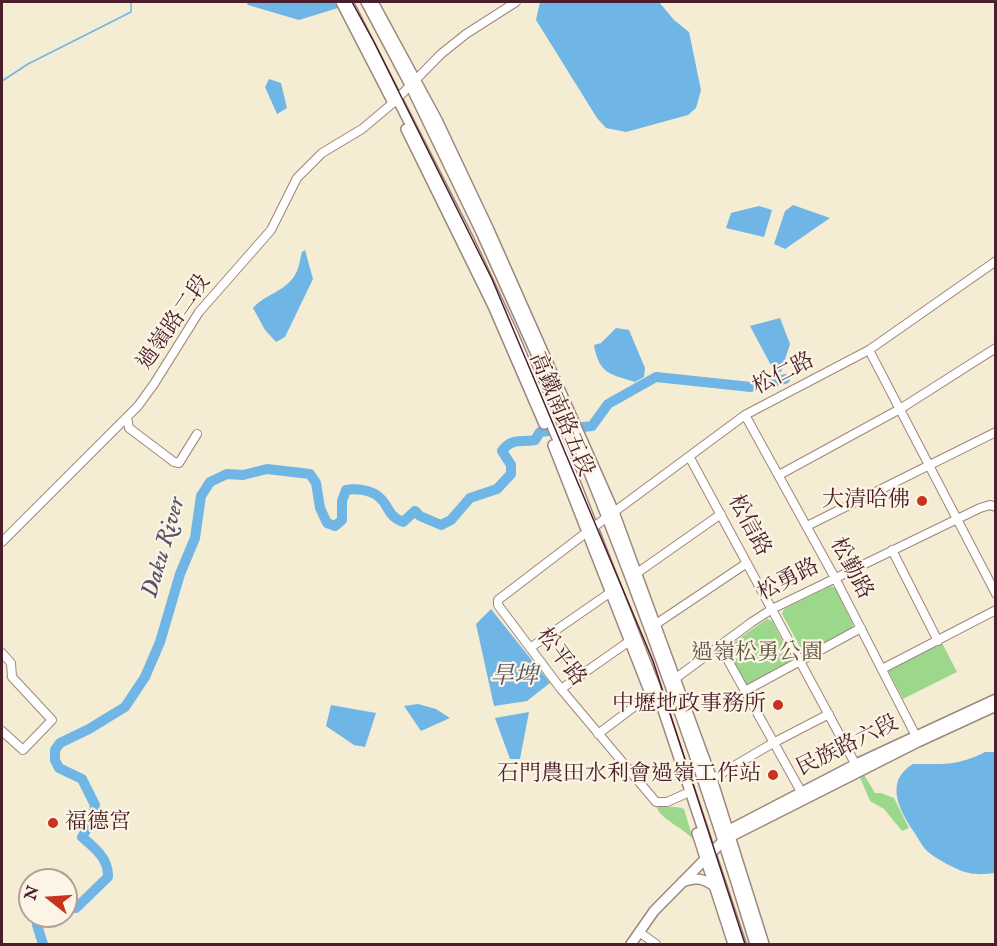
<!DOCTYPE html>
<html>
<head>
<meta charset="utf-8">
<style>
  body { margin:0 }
  #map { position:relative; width:997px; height:946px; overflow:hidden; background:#f4ecd3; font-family:"IM FELL English",serif }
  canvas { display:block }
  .frame { position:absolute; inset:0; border:3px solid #4a1f2b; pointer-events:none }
  .north { position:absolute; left:18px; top:868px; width:60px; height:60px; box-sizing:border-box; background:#fcf5e5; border:2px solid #b59f9b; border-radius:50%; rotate:287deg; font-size:16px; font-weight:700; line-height:24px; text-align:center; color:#4a1f2b }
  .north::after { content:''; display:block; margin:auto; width:21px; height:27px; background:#c8321e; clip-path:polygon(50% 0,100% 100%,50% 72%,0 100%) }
</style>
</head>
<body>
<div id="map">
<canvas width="997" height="946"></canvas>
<div class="frame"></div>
<div class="north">N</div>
</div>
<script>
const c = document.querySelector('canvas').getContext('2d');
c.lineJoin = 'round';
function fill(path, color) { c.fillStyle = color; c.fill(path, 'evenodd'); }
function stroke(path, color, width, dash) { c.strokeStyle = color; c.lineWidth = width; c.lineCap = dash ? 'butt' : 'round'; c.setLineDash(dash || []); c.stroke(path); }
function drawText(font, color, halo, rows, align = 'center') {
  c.font = font + ' "IM FELL English","Noto Serif TC",serif'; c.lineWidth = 4.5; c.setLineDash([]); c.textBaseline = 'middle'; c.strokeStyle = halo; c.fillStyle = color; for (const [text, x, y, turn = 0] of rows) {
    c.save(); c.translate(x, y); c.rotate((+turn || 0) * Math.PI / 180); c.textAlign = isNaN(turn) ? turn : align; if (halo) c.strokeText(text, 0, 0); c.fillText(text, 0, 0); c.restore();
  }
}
const green = new Path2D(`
  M831 586 835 588 853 625 852 629 807 653 803 652 782 614 784 609Z
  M767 619 772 621 792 659 790 662 748 685 744 684 726 652 727 647Z
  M942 643 957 672 903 699 888 670Z
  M863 773 875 793H881L894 798 909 828 902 831 884 809 870 801 859 775Z
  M656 806C665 808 675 805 684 809L693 839C682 827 661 820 656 806Z`);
const water = new Path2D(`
  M246 2H334L338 8 299 20 248 5Z
  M540 2H659L674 20 689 32 701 90 696 108 688 115 626 132 606 128 597 118 536 20Z
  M269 79 281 83 287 108 277 114 265 87Z
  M793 205 830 218 785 249 774 244 785 211Z
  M759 206 772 210 764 237 726 228 731 213Z
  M305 250 313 279 285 337 276 342 265 330 253 308C264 295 286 291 295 275 299 269 300 259 302 252Z
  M780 318 790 344 781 372 774 371 750 326Z
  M616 328 629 330 645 368 644 377 635 382C610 374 599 374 594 345L601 343Z
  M491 609 550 683 527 701 494 706 476 624Z
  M418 704 436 709 450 718 421 731 404 706Z
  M331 705 376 713 365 747 354 745 326 726Z
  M529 712 520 759H510L495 718Z
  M985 752H995V873C981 875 969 875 955 868 946 864 934 857 927 851 922 846 918 838 914 832 899 810 884 781 913 764 944 764 957 766 985 752Z`);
const stream = new Path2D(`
  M2 81 28 64 131 12V2`);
const river = new Path2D(`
  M66 906 76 908 108 877C109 859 95 848 82 837L93 819 95 805 82 779 59 768 55 760V750L60 743 89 729 125 707 145 677 160 642 180 574 195 538 201 496 210 482 227 474 243 475 267 469 310 474 316 483 320 508 327 523 335 526 342 520V501L346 490C356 488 371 490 379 497 390 506 386 515 403 522L415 511 420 516 441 525 451 520 470 498 497 489 511 474V465L502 451C512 437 521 443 535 440L540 432 592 426 608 404 656 377 751 387 785 379
  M43 916 37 925 43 944`);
const minor = new Path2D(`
  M869 350 996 594
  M745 415 835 578 918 740
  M127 418 129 428 174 462 179 463 197 434
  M690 458 857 767
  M779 475 900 409 996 348
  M807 526 996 432
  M2 542 138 406 154 384 199 312 271 230 297 178 322 153 362 129 393 103 441 54 466 34 516 2
  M892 550 938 641
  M637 573 721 514
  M656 624 747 563
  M720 646 804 797
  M530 648 611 592
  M2 653 11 663 12 677 52 720 23 750 2 731
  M882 669 996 610
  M676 678 752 622 772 609 980 508 990 505 996 507
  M561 689 631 640
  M745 691 861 628
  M598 734 651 694
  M712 779 773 743 829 714
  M685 794 667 802H656L561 689 498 605V600L587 532 745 415 869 350 996 261
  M639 932 656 944`);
const major = new Path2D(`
  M341 2 392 101
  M348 2 468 238 513 334 568 464 655 686 741 944
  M366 2 410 85 481 232 569 427
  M373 2 437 120 489 230 614 512 712 779 764 944
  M406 129 493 306 544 424
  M553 445 655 706
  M580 450C646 612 705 777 755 944
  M697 833 733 944
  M726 835 729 830 856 764 996 699
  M682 882C695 877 703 878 714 886
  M631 944 654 911 724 840 918 742 996 706`);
const rail = new Path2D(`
  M352 2 374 42 492 279 653 661 745 944`);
const markers = [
  [922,501,6,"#c8321e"],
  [778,705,6,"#c8321e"],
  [773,775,6,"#c8321e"],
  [53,823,6,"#c8321e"]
];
const streetNames = [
  ["過嶺路二段",175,323,-55],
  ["松仁路",784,375,-27],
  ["高鐵南路五段",560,415,67],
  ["松信路",748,526,62],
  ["松勤路",850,569,62],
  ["松勇路",789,581,-27],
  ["松平路",560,658,53],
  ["民族路六段",848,747,-26]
];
const poiNames = [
  ["大清哈佛",910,501],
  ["中壢地政事務所",766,705],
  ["石門農田水利會過嶺工作站",761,775],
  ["福德宮",65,823,"left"]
];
const parkNames = [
  ["過嶺松勇公園",757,654]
];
const waterNames = [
  ["Daku River",165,548,-74],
  ["旱埤",514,678]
];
fill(green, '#9cd88c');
fill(water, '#6fb6e6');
stroke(stream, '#6fb6e6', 1.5);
stroke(river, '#6fb6e6', 10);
stroke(minor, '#9f867f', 10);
stroke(major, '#9f867f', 12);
stroke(minor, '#fff', 8);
stroke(major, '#fff', 9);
stroke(rail, '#4a1f2b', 1.5);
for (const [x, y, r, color] of markers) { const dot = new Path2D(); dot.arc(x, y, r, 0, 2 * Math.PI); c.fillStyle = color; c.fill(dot); stroke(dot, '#fcf5e5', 2); }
drawText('22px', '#4a1f2b', '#fcf5e5', streetNames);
drawText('22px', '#4a1f2b', '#fcf5e5', poiNames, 'right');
drawText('22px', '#635648', '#fcf5e5', parkNames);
drawText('italic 24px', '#57546c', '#fcf5e5', waterNames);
</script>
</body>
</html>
